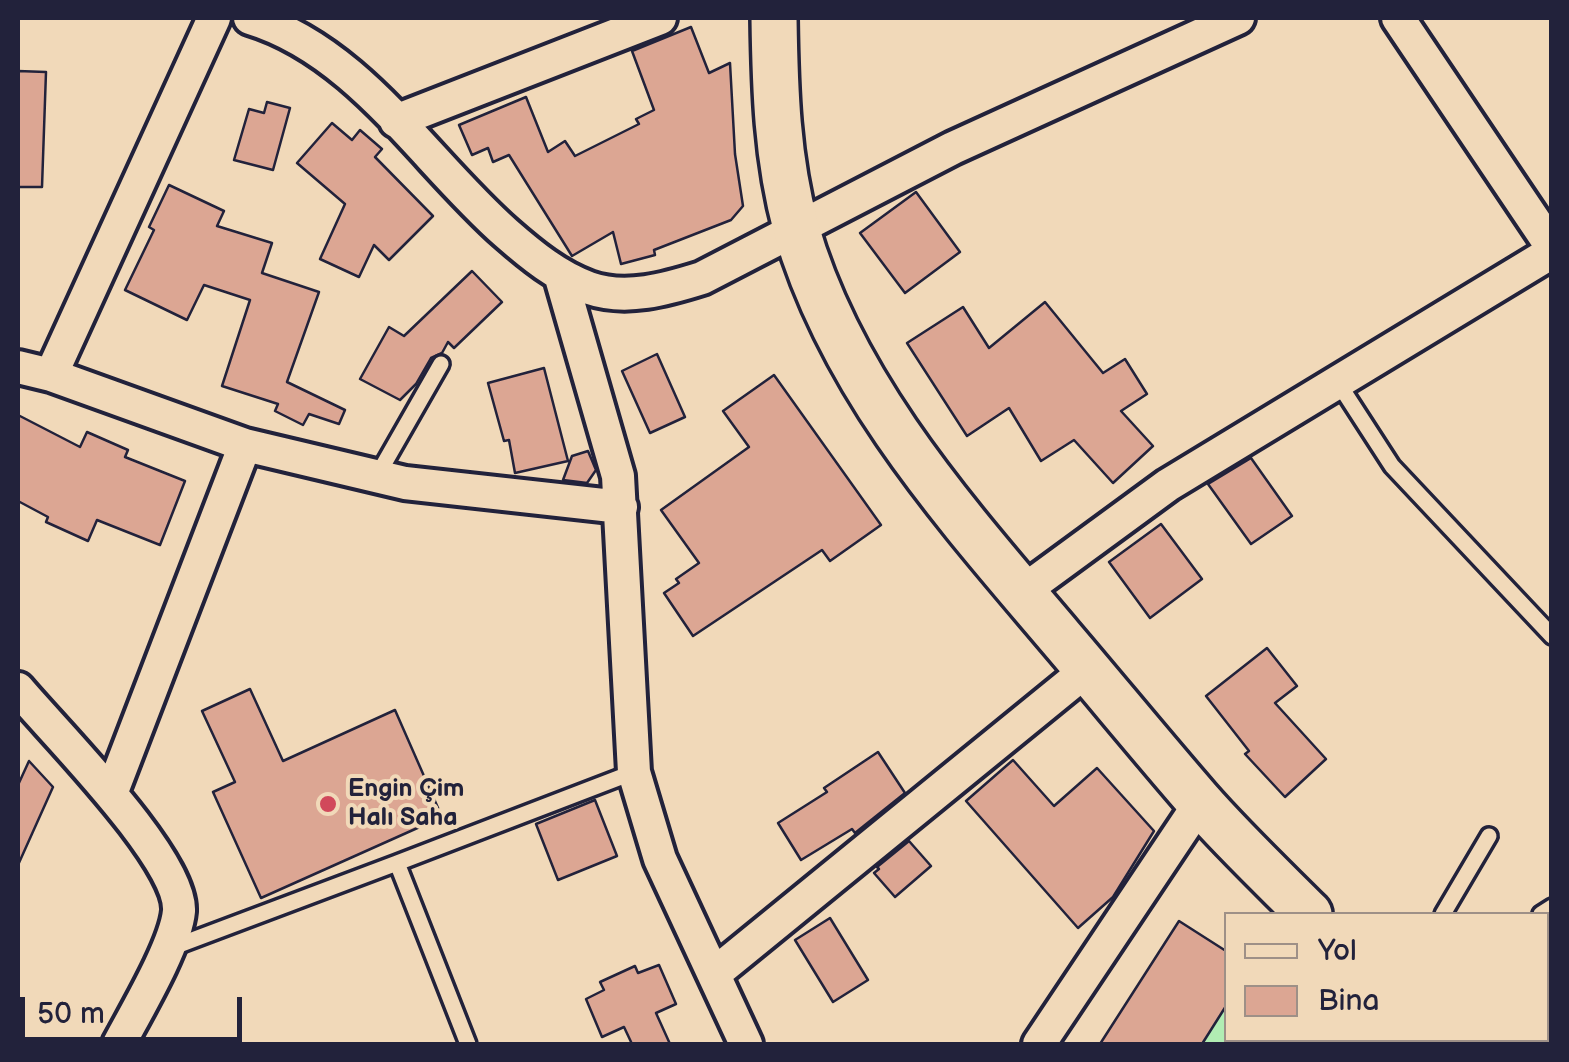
<!DOCTYPE html>
<html>
<head>
<meta charset="utf-8">
<style>
  body { margin:0 }
  #map { position:relative; width:1569px; height:1062px; overflow:hidden; background:#f1d9b9; font-family:"Balsamiq Sans",sans-serif }
  canvas { display:block }
  .frame { position:absolute; inset:0; border:20px solid #22223b; pointer-events:none }
  .legend { position:absolute; left:1224px; top:912px; width:325px; height:130px; box-sizing:border-box; background:#f1d9b9; border:2px solid #9e9087; margin:0; padding:12px 18px; list-style:none; font-size:30px; color:#22223b }
  .legend li { display:flex; align-items:center; gap:20px; height:50px }
  .legend b { width:50px; border:2px solid #9e9087 }
  .scale { position:absolute; left:20px; top:997px; width:222px; height:45px; box-sizing:border-box; border:5px solid #22223b; border-top:0; padding-left:12px; font-size:30px; line-height:35px; white-space:nowrap; color:#22223b; -webkit-text-stroke:8px #f1d9b9; paint-order:stroke }
</style>
</head>
<body>
<div id="map">
<canvas width="1569" height="1062"></canvas>
<div class="frame"></div>
<ul class="legend">
<li><b style="height:12px;background:#f1d9b9"></b>Yol</li>
<li><b style="height:28px;background:#dca693"></b>Bina</li>
</ul>
<div class="scale">50 m</div>
</div>
<script>
const c = document.querySelector('canvas').getContext('2d');
c.lineJoin = 'round';
function fill(path, color) { c.fillStyle = color; c.fill(path, 'evenodd'); }
function stroke(path, color, width, dash) { c.strokeStyle = color; c.lineWidth = width; c.lineCap = dash ? 'butt' : 'round'; c.setLineDash(dash || []); c.stroke(path); }
function drawText(font, color, halo, rows, align = 'center') {
  c.font = font + ' "Balsamiq Sans",sans-serif'; c.lineWidth = 8; c.setLineDash([]); c.textBaseline = 'middle'; c.strokeStyle = halo; c.fillStyle = color; for (const [text, x, y, turn = 0] of rows) {
    c.save(); c.translate(x, y); c.rotate((+turn || 0) * Math.PI / 180); c.textAlign = isNaN(turn) ? turn : align; if (halo) c.strokeText(text, 0, 0); c.fillText(text, 0, 0); c.restore();
  }
}
const green = new Path2D(`
  M1226 1006V1040H1365L1370 1044H1202Z`);
const building = new Path2D(`
  M691 27 709 73 730 63 735 154 743 206 731 220 654 250 655 255 621 264 613 232 572 256 509 155 493 162 488 148 472 155 459 125 526 97 548 152 565 141 575 156 639 124 636 119 654 110 632 51Z
  M18 71 46 72 42 187H18Z
  M267 102 290 108 273 170 234 160 249 109 264 113Z
  M332 123 352 140 360 130 382 149 375 157 433 216 389 260 374 245 359 277 320 259 345 204 297 163Z
  M169 185 224 211 217 226 272 243 262 273 319 292 287 382 345 410 339 424 309 414 303 425 275 411 278 404 222 386 250 300 204 285 187 320 125 290 154 230 149 227Z
  M916 192 960 252 905 293 860 233Z
  M472 271 502 302 454 348 448 342 442 353 431 358 416 384 400 400 360 379 389 327 404 336Z
  M1045 302 1103 373 1125 359 1147 394 1121 411 1153 446 1113 483 1074 440 1041 461 1009 408 967 436 907 343 963 307 989 348Z
  M657 354 685 417 650 433 622 371Z
  M544 368 568 461 515 473 509 440 504 441 488 383Z
  M774 375 881 525 830 561 822 550 693 636 664 593 679 583 676 579 699 563 661 510 749 447 723 411Z
  M18 415 80 447 87 432 128 450 125 457 185 481 160 545 97 520 88 541 46 522 48 517 18 501Z
  M588 451 596 470 587 483 563 480 572 456Z
  M1251 458 1292 516 1251 544 1208 484Z
  M1161 524 1202 579 1150 618 1109 562Z
  M1267 648 1297 686 1275 703 1326 759 1285 797 1245 754 1249 751 1206 696Z
  M250 689 283 761 395 710 442 817 261 898 213 792 235 782 202 711Z
  M878 752 905 793 855 833 852 829 801 860 778 823 827 792 824 788Z
  M1013 760 1054 806 1097 768 1154 831 1113 897 1078 928 966 801Z
  M29 761 53 787 18 865V785Z
  M595 800 617 856 558 880 536 824Z
  M909 841 931 866 895 897 874 873 879 869 877 867Z
  M830 918 868 980 833 1002 795 940Z
  M1179 921 1226 951V1006L1202 1044H1100Z
  M659 965 676 1004 656 1013 670 1044H632L624 1027 602 1037 586 999 604 990 600 982 635 966 638 973Z`);
const service = new Path2D(`
  M1337 381 1392 466 1552 636
  M377 476 441 364
  M1443 914 1489 836
  M1541 914 1552 907
  M171 948 397 863
  M468 1044 397 863 634 772`);
const minor = new Path2D(`
  M214 18 51 375 245 445 405 483 621 507
  M250 18C359 51 424 161 506 233 531 255 558 277 589 288 626 301 667 289 702 278L953 148 1238 18
  M1398 18 1552 247
  M396 121 660 18
  M560 274 618 476 634 772 660 859 746 1044
  M18 367 51 375
  M1022 592 1168 485 1552 252
  M18 689C53 731 182 859 179 911 176 945 136 1012 119 1044
  M111 794 245 445
  M714 974 1088 669
  M1039 1044 1200 803`);
const secondary = new Path2D(`
  M774 18C775 89 777 158 796 228 842 388 956 514 1061 638 1107 692 1152 747 1198 800 1233 840 1272 877 1309 914
  M1428 1040 1433 1044`);
const markers = [
  [328,804,10,"#d1495b"]
];
const poiNames = [
  ["Engin Çim",348,790],
  ["Halı Saha",348,819]
];
fill(green, '#b1edb3');
fill(building, '#dca693');
stroke(building, '#22223b', 2.5);
stroke(service, '#22223b', 22);
stroke(minor, '#22223b', 40);
stroke(secondary, '#22223b', 52);
stroke(service, '#f1d9b9', 15);
stroke(minor, '#f1d9b9', 32);
stroke(secondary, '#f1d9b9', 45);
for (const [x, y, r, color] of markers) { const dot = new Path2D(); dot.arc(x, y, r, 0, 2 * Math.PI); c.fillStyle = color; c.fill(dot); stroke(dot, '#f1d9b9', 4); }
drawText('bold 25px', '#22223b', '#f1d9b9', poiNames, 'left');
</script>
</body>
</html>
